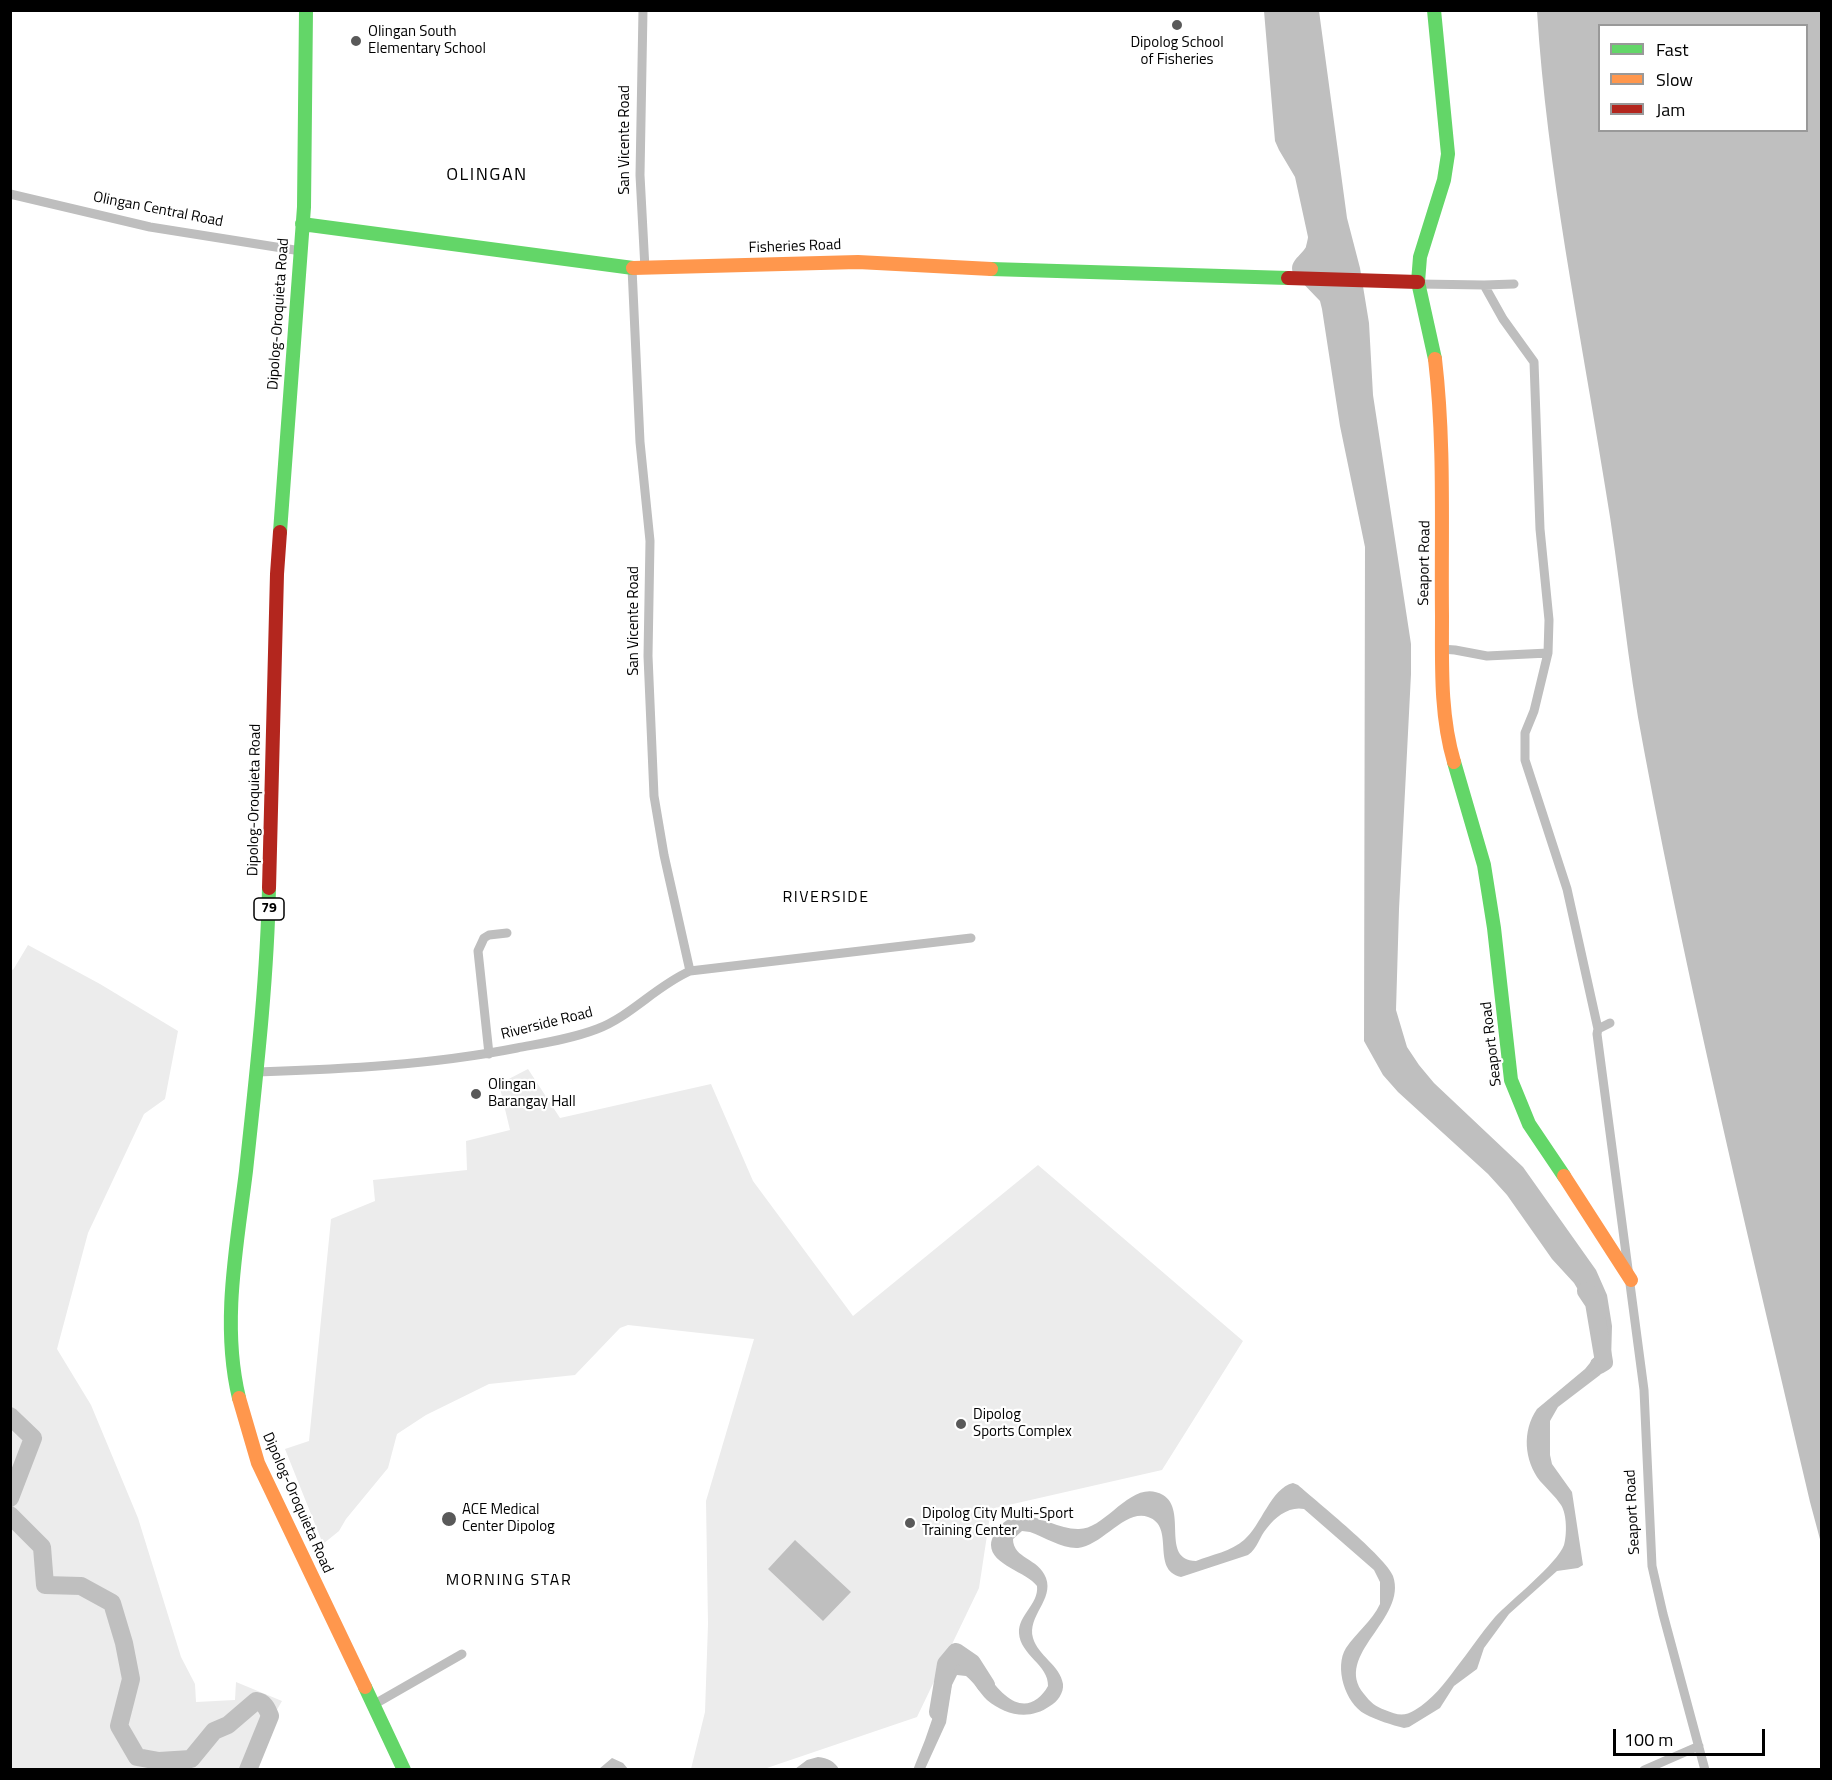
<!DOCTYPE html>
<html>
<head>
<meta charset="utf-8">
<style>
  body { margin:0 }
  #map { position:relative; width:1832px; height:1780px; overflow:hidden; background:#fff; font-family:"Titillium Web",sans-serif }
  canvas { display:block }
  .frame { position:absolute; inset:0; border:12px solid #000; pointer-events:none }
  .legend { position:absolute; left:1598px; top:24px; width:210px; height:108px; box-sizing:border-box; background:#fff; border:2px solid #999; margin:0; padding:8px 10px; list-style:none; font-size:18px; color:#000 }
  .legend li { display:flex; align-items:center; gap:12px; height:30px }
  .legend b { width:30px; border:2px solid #999 }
  .scale { position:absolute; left:1613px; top:1729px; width:152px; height:27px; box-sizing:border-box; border:3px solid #000; border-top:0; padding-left:8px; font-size:18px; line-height:21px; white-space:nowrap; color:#000; -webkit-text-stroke:4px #fff; paint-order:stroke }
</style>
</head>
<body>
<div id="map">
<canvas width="1832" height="1780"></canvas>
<div class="frame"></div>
<ul class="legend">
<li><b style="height:8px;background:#63d668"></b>Fast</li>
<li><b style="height:8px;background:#ff974d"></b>Slow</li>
<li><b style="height:8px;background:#b3261e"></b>Jam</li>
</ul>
<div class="scale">100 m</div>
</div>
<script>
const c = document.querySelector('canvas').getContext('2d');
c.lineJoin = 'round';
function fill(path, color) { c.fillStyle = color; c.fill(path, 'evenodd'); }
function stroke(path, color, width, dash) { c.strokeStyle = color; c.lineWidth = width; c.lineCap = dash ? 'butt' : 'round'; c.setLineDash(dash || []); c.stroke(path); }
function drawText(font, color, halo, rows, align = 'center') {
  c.font = font + ' "Titillium Web",sans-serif'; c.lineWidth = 4.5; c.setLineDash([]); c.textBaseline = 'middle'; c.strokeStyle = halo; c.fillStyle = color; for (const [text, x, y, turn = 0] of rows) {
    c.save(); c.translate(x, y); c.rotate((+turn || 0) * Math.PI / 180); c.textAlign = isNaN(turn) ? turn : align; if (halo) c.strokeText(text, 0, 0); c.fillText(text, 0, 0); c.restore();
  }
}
const green = new Path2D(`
  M28 945 100 984 178 1031 165 1099 144 1114 88 1233 57 1349 91 1405 138 1518 181 1657 195 1684 196 1702 235 1700 236 1682 282 1701 247 1761 244 1769H11L10 968 13 970Z
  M528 1069 560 1118 711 1084 753 1181 853 1316 1038 1165 1243 1341 1162 1470 991 1509 979 1588 917 1717 764 1769H691L705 1712 708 1624 706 1501 754 1339 628 1325 620 1328 575 1375 489 1384 426 1415 397 1434 388 1468 346 1519 339 1531 323 1544 285 1449 309 1441 331 1219 375 1201 373 1180 467 1170 466 1141 510 1130 499 1084Z`);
const water = new Path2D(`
  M1264 11H1319L1347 218 1360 268 1369 323 1373 395 1411 644V674L1399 909 1396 1010 1407 1047 1419 1065 1434 1083 1523 1167 1596 1270 1607 1295 1612 1326 1611 1361 1600 1375 1558 1407 1550 1421V1455L1552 1464 1572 1492 1583 1565 1578 1568 1557 1571 1509 1614 1484 1648 1477 1669 1454 1686 1440 1708 1409 1727 1404 1728C1392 1725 1376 1720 1365 1714 1345 1703 1334 1667 1346 1648 1356 1633 1372 1621 1380 1604V1582L1374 1570 1304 1509C1290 1506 1276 1516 1267 1528 1259 1537 1258 1548 1248 1555L1181 1577C1150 1570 1176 1526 1148 1517 1125 1509 1102 1546 1078 1548 1063 1549 1044 1537 1030 1532L1022 1531 1013 1539C1013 1559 1039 1558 1046 1578 1054 1600 1027 1616 1033 1638 1038 1656 1060 1665 1063 1684 1064 1693 1057 1702 1050 1706 1029 1721 1005 1715 987 1700 979 1692 974 1682 966 1676L957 1675 952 1685 946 1723 925 1769 913 1770 925 1740 949 1670 957 1662C981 1658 990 1683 1005 1695 1022 1710 1038 1704 1048 1686 1049 1665 1020 1655 1019 1633 1018 1615 1039 1604 1037 1586 1027 1572 991 1565 991 1545 991 1538 996 1530 1001 1525 1024 1502 1053 1530 1079 1529 1107 1529 1132 1477 1163 1495 1188 1510 1160 1560 1196 1561 1211 1555 1232 1551 1244 1540 1261 1526 1271 1488 1293 1483L1298 1485C1317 1502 1386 1557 1393 1576 1408 1619 1332 1655 1364 1694 1370 1702 1376 1707 1385 1710 1397 1715 1404 1717 1415 1710 1432 1700 1445 1683 1456 1668 1469 1652 1481 1633 1495 1617 1510 1601 1558 1563 1564 1545 1567 1535 1567 1514 1561 1505 1555 1496 1547 1489 1540 1481 1524 1460 1522 1431 1537 1409L1585 1369 1594 1358 1605 1335 1602 1317 1586 1303 1574 1283 1552 1259 1507 1195 1488 1174 1398 1092 1383 1075 1364 1041 1365 547 1340 426 1322 309 1320 301 1293 273C1289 261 1300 257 1306 247 1306 246 1308 239 1308 237L1295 177 1279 150 1275 141Z
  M1537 11H1821V1543L1810 1502C1752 1252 1691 1002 1644 750 1627 663 1620 573 1605 486 1580 328 1547 170 1537 11ZM1600 26H1806V130H1600Z
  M795 1540 851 1592 823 1621 768 1569Z
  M818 1757C828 1758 834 1761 839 1769H795L807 1760Z
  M612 1758 623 1763 628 1769H599Z`);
const river = new Path2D(`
  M1586 1291 1594 1303 1604 1362 1599 1365
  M10 1416 33 1438 10 1498
  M10 1515 42 1547 45 1585 81 1586 112 1603 124 1643 131 1679 119 1726 137 1757 159 1761 191 1759 214 1731 228 1725 256 1701C264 1702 267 1708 270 1716L248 1770
  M938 1712 946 1664 956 1652 972 1663 986 1685`);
const street = new Path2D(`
  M643 10 640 175 645 269
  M10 194 150 227 301 251
  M632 268 640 442 650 541 648 656 654 796 664 855 690 971
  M1419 284 1484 285 1503 319 1534 362 1540 529 1549 620 1548 653 1534 711 1525 733V760L1567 889 1598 1029
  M1484 285 1514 284
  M1441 649 1455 650 1487 656 1548 653
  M1610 1023 1598 1029 1597 1034 1644 1390 1652 1566 1663 1614 1705 1770
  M489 1054 478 951 484 938 489 935 507 933
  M257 1072C344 1069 431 1065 517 1048 543 1043 571 1039 597 1029 631 1016 656 986 690 971L971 938
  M373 1705 462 1654
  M1644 1770 1699 1746`);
const fast = new Path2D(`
  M1434 10 1448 154 1444 180 1420 257 1418 282 1435 359
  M302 224 633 268
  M991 269 1288 278
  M280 532 304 207 306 10
  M1454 762 1484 865 1494 928 1511 1080 1529 1124 1564 1176
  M239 1398C221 1324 237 1245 246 1171 256 1077 267 983 269 888
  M365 1687 404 1770`);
const slow = new Path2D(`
  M633 268 858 262 991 269
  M1435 359C1445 444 1441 530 1442 616 1442 664 1440 715 1454 762
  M1564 1176 1631 1280
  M239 1398 258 1463 365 1687`);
const jam = new Path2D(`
  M1288 278 1418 282
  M269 888 277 574 280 532`);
const markers = [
  [1177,25,6,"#595959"],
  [356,41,6,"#595959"],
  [476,1094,6,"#595959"],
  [961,1424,6,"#595959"],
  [449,1519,8,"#595959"],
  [910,1523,6,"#595959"]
];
const shields = [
  [269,909,30]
];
const shieldNames = [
  ["79",269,909]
];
const poiNames = [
  ["Olingan South",368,32],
  ["Elementary School",368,49],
  ["Dipolog School",1177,43,"center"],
  ["of Fisheries",1177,60,"center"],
  ["Olingan",488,1085],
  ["Barangay Hall",488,1102],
  ["Dipolog",973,1415],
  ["Sports Complex",973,1432],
  ["ACE Medical",462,1510],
  ["Center Dipolog",462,1527],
  ["Dipolog City Multi-Sport",922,1514],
  ["Training Center",922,1531]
];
const streetNames = [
  ["San Vicente Road",625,140,-90],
  ["Olingan Central Road",158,210,11],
  ["Fisheries Road",795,247,-2],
  ["Dipolog-Oroquieta Road",279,314,-86],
  ["Seaport Road",1425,563,-89],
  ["San Vicente Road",634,621,-90],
  ["Dipolog-Oroquieta Road",255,800,-89],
  ["Riverside Road",547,1024,-14],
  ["Seaport Road",1492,1044,-97],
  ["Dipolog-Oroquieta Road",297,1503,66],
  ["Seaport Road",1633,1512,-93]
];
const neighbourhoodNames = [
  ["RIVERSIDE",826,898],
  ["MORNING STAR",509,1581]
];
const quarterNames = [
  ["OLINGAN",487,176]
];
fill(green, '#ececec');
fill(water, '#bfbfbf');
stroke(river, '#bfbfbf', 18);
stroke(street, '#bebebe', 9);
stroke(fast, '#63d668', 14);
stroke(slow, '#ff974d', 14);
stroke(jam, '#b3261e', 14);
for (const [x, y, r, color] of markers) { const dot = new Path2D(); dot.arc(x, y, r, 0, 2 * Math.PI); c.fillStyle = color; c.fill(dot); stroke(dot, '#fff', 2); }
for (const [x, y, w] of shields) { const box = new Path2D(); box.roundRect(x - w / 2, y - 11, w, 22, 4.5); c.fillStyle = '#fff'; c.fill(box); stroke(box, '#000', 1.5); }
drawText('bold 14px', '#000', null, shieldNames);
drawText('15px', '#000', '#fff', poiNames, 'left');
drawText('15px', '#000', '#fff', streetNames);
c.letterSpacing = '1.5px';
drawText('16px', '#000', '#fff', neighbourhoodNames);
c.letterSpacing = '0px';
c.letterSpacing = '1.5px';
drawText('18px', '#000', '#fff', quarterNames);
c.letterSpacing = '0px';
</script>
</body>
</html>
